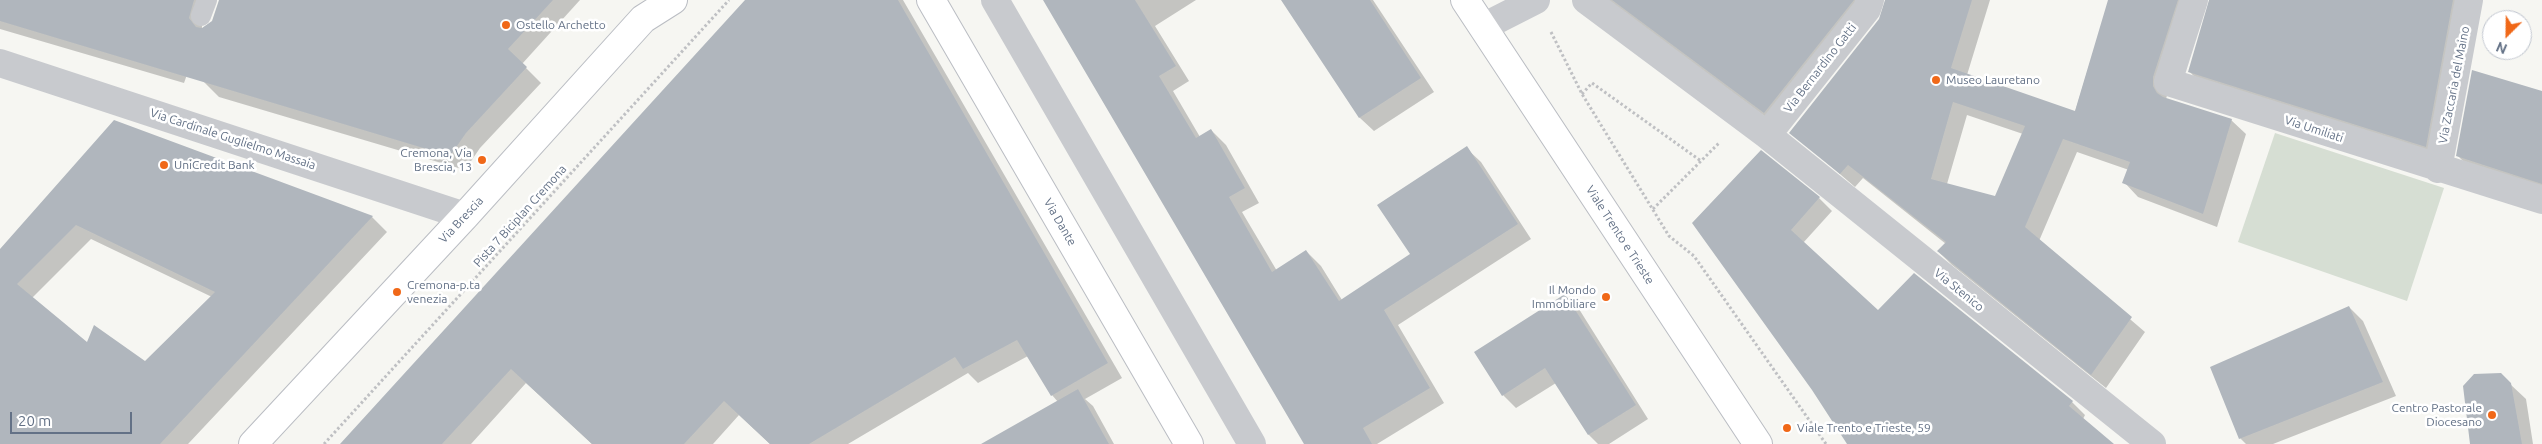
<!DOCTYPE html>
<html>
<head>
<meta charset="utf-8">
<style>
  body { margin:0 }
  #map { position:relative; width:2542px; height:444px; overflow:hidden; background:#f6f6f2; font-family:Ubuntu,sans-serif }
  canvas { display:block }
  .north { position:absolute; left:2482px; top:10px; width:50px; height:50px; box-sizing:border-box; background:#fff; border:1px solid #c1c6cf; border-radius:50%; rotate:203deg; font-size:14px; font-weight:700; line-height:20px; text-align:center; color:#637186 }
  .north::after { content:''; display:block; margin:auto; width:18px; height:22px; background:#f06818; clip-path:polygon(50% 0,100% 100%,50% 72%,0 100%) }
  .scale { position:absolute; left:10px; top:412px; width:122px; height:22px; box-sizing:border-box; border:2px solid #637186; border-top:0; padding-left:6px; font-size:15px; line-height:18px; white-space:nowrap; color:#637186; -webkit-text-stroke:4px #fff; paint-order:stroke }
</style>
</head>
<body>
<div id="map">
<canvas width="2542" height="444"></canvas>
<div class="north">N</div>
<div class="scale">20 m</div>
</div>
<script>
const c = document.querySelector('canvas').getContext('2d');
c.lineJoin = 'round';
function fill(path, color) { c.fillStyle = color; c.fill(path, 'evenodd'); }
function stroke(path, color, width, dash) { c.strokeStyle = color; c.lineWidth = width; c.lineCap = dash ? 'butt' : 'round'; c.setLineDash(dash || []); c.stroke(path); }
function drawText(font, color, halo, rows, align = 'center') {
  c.font = font + ' Ubuntu,sans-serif'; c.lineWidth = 5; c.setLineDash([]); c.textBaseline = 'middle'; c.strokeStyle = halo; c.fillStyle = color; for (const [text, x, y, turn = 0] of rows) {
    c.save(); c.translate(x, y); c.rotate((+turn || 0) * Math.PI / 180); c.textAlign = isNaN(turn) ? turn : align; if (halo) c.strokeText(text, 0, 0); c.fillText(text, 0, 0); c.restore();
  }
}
const green = new Path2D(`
  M2275 133 2444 188 2407 301 2238 242Z`);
const shadow = new Path2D(`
  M0 0H215L202 25V33L184 83 0 29Z
  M260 0H580L522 64 541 83 480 148 465 170 219 97 204 82Z
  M747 0H903L1122 378 1085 399 1093 406 1114 444H1027L1058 402 1052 395 1028 356 978 383 968 373 848 444H770L739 415 713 444H592L526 383 471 444H342Z
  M1044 0H1196L1155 26 1189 81 1173 91 1200 137 1211 130 1226 145 1259 203 1242 212 1277 271 1306 251 1321 266 1342 300 1411 255 1466 148 1481 162 1531 239 1398 325 1444 403 1377 444H1306Z
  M1283 0H1373L1434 92 1374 131 1360 118Z
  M1606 0H1878L1779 127Z
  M1886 0H1990L1967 75 2075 112 2109 0H2202L2193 10 2166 99 2231 120 2246 134 2217 227 2138 197 2124 182 2129 170 2077 152 2039 241 2145 332 2106 388 1952 265 1938 251 1946 244 1863 178 1855 187 1791 132 1881 19ZM1967 115 2023 134 1995 198 1947 184Z
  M2210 0H2477L2440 160 2203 86 2189 71Z
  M2542 93V192L2469 167 2458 156Z
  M165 141 372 217 387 232 188 444H0V251ZM91 239 212 297 145 362 87 344 32 298Z
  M1819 198 1832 211 1803 243 1878 312 1915 275 2072 402 2085 415 2083 419 2112 444H1848L1813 389 1694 223Z
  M1565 296 1579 309 1648 419 1609 444H1598L1589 435 1556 383 1516 408 1503 395Z
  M2349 307 2363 321 2396 396 2273 444H2246L2240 438Z
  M2510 384 2526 399 2533 444H2471Z`);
const building = new Path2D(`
  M0 0H194L189 18 196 27 202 28 212 21 219 0H553L508 49 527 67 466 133 450 156 0 21Z
  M745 0H898L1108 363 1051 396 1017 340 963 369 955 357 809 444H770L724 401 684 444H592L511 369 442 444H340Z
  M1043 0H1135L1176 66 1159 76 1196 138 1211 129 1245 188 1229 197 1272 272 1306 250 1339 301 1410 254 1377 205 1467 146 1518 224 1384 310 1430 388 1363 428 1372 444H1304Z
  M1281 0H1370L1421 78 1359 118Z
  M1612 0H1854L1764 113Z
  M1885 0H1972L1951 68 2075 111 2108 0H2178L2153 77V86L2157 93 2163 97 2232 119 2203 214 2122 183 2130 162 2063 139 2025 227 2132 317 2091 375 1937 251 1946 242 1848 165 1840 174 1789 133 1879 19ZM1953 102 2025 126 1995 196 1931 179Z
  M2209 0H2453L2426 147 2188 72Z
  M2472 70 2542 91V184L2456 156Z
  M114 120 373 216 160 444H0V249ZM76 225 215 292 145 361 94 325 87 342 17 284Z
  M1761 150 1820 197 1791 230 1878 310 1914 273 2073 401 2069 406 2114 444H1847L1812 390 1692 223Z
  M1565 294 1636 405 1588 435 1545 368 1502 396 1474 352Z
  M2349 306 2383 382 2239 439 2210 367Z
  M2501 373 2511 383 2522 444H2470L2463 386 2474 374Z
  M1078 389 1109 444H981Z`);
const path = new Path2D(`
  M1551 32 1582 94 1669 236 1694 256 1826 444
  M1582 94 1592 83 1701 161
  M1653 209 1720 142
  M324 444 729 0`);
const service = new Path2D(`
  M201 16 207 0`);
const minor = new Path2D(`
  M995 0 1252 444
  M1586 0 1767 135 2152 444
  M2194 0 2168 82 2542 200
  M1483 27 1536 0
  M0 63 465 216
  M1767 135 1867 9 1870 0
  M2438 169 2469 0`);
const secondary = new Path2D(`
  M931 0 1189 444
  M1465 0 1758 444
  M253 444 465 216 643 19 673 0`);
const markers = [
  [506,25,5,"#f06818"],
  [1936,80,5,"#f06818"],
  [482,160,5,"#f06818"],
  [164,165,5,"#f06818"],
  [397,292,5,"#f06818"],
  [1606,297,5,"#f06818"],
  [2492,415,5,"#f06818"],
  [1787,428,5,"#f06818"]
];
const poiNames = [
  ["Ostello Archetto",516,25],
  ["Museo Lauretano",1946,80],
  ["Cremona, Via",472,153,"right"],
  ["Brescia, 13",472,167,"right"],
  ["UniCredit Bank",174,165],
  ["Cremona-p.ta",407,285],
  ["venezia",407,299],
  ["Il Mondo",1596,290,"right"],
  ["Immobiliare",1596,304,"right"],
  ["Centro Pastorale",2482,408,"right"],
  ["Diocesano",2482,422,"right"],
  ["Viale Trento e Trieste, 59",1797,428]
];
const streetNames = [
  ["Via Bernardino Gatti",1820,68,-52],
  ["Via Zaccaria del Maino",2454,85,-79],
  ["Via Umiliati",2314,129,18],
  ["Via Cardinale Guglielmo Massaia",233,139,18],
  ["Pista 7 Biciplan Cremona",520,216,-48],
  ["Via Brescia",461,220,-47],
  ["Via Dante",1060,222,60],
  ["Viale Trento e Trieste",1620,235,57],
  ["Via Stenico",1959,290,39]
];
fill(green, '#d6ded3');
fill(shadow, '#0003');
fill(building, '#b0b6bd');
stroke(secondary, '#babdc3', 30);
stroke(path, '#bfc0c3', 3, [2.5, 2.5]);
stroke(service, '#c8cace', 20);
stroke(minor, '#c8cace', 28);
stroke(secondary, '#fff', 28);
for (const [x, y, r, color] of markers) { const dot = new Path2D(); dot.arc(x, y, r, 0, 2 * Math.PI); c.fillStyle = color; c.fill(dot); stroke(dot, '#fff', 2); }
drawText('12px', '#637186', '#fff', poiNames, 'left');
drawText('12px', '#637186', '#fff', streetNames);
</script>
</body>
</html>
